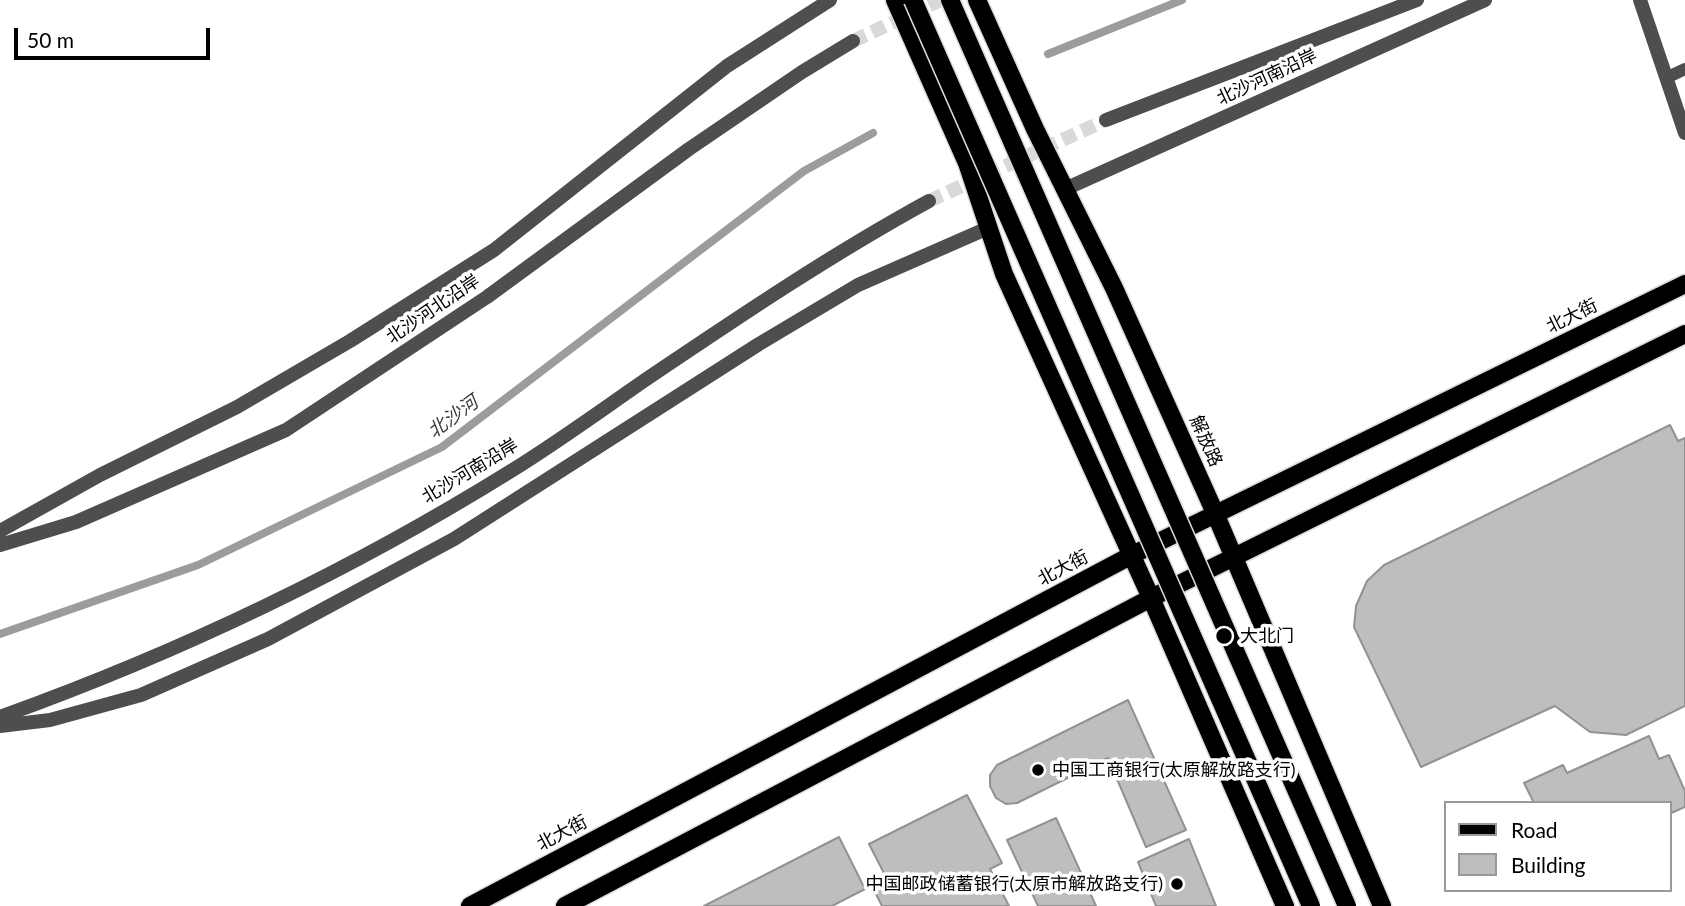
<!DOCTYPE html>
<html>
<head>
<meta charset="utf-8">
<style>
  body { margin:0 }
  #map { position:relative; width:1685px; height:906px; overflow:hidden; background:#fff; font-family:Lato,sans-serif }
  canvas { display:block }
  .legend { position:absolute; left:1444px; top:801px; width:228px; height:91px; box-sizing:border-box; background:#fff; border:2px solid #999; margin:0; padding:9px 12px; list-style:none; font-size:21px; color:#000 }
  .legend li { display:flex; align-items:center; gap:14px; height:35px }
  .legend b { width:35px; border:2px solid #999 }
  .scale { position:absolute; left:14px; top:28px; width:196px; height:32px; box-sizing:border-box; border:4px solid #000; border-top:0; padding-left:9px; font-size:21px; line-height:24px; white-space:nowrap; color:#000; -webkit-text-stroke:5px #fff; paint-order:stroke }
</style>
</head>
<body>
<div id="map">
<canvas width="1685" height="906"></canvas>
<ul class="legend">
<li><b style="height:9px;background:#000"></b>Road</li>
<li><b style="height:19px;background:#bebebe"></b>Building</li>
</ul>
<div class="scale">50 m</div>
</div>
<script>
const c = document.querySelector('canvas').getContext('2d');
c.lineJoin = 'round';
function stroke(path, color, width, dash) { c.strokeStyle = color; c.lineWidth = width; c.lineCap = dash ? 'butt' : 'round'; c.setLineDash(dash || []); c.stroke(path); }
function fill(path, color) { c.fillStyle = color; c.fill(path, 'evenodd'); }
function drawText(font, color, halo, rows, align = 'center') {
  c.font = font + ' Lato,"Noto Sans SC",sans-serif'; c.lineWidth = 7; c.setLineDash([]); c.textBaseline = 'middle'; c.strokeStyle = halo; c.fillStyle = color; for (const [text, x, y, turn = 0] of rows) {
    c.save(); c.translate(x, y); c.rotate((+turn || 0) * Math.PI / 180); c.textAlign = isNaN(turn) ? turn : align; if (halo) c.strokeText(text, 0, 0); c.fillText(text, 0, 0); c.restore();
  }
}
const stream = new Path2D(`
  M1048 54 1182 0
  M0 634 198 565 442 447 804 171 873 133`);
const building = new Path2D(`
  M1670 425 1678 441 1685 438V706L1626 735 1590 732 1555 706 1421 767 1354 627 1356 606 1367 581 1384 565Z
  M1128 700 1186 830 1146 847 1108 758 1017 803 1006 804 996 798 990 786V775L997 765Z
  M1649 736 1659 759 1669 755 1685 791V807L1669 814V803H1534L1524 783 1563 765 1567 773Z
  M967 795 1002 863 990 869 1009 906H882L874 890 889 883 869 844Z
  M1056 818 1096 906H1038L1007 840Z
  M839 837 865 889 832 906H704Z
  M1189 839 1216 906H1156L1138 862Z`);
const tertiaryTunnel = new Path2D(`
  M853 41 941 0
  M929 201 1106 120`);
const service = new Path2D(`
  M1666 78 1685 69`);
const minor = new Path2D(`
  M1640 0 1685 133`);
const tertiary = new Path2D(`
  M1106 120 1417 0
  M1065 189 1485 0
  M0 531 100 475 237 407 350 341 494 250 727 66 830 0
  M0 545 76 522 286 430 487 297 689 149 802 72 853 41
  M0 717C178 653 350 571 511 471 558 442 603 409 648 378 740 316 832 254 929 201
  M0 726 50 720 141 695 268 639 454 539 759 344 858 285 988 228`);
const primary = new Path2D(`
  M895 0 967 163 1004 274 1151 598 1285 906
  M977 0 1035 129 1114 288 1215 513 1382 906
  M470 906 1132 555 1685 284
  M565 906 1151 598 1685 334`);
const primaryBridge = new Path2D(`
  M913 0 1311 906
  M950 0 1347 906`);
const markers = [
  [1224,636,9,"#000"],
  [1038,770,7,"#000"],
  [1177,884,7,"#000"]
];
const streetNames = [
  ["北沙河南沿岸",1267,77,-25],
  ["北沙河北沿岸",433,309,-34],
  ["北大街",1572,316,-26],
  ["解放路",1206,441,66],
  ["北沙河南沿岸",470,471,-31],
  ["北大街",1063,568,-28],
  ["北大街",562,833,-28]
];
const poiNames = [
  ["大北门",1240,636],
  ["中国工商银行(太原解放路支行)",1052,770],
  ["中国邮政储蓄银行(太原市解放路支行)",1163,884,"right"]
];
const waterNames = [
  ["北沙河",453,417,-36]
];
stroke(stream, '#9c9c9c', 8);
fill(building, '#bebebe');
stroke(building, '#929292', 2);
stroke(tertiaryTunnel, '#d9d9d9', 14, [14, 7]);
stroke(primary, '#dbdbdb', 21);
stroke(service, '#4e4e4e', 12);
stroke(minor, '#4e4e4e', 14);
stroke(tertiary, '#4e4e4e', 14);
stroke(primary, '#000', 18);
stroke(primaryBridge, '#dbdbdb', 21, []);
stroke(primaryBridge, '#000', 18);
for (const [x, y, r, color] of markers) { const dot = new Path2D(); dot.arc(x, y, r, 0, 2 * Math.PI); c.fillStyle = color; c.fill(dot); stroke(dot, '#fff', 2.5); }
drawText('18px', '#000', '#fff', streetNames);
drawText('18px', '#000', '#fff', poiNames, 'left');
drawText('italic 19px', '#3d3d3d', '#fff', waterNames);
</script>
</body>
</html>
